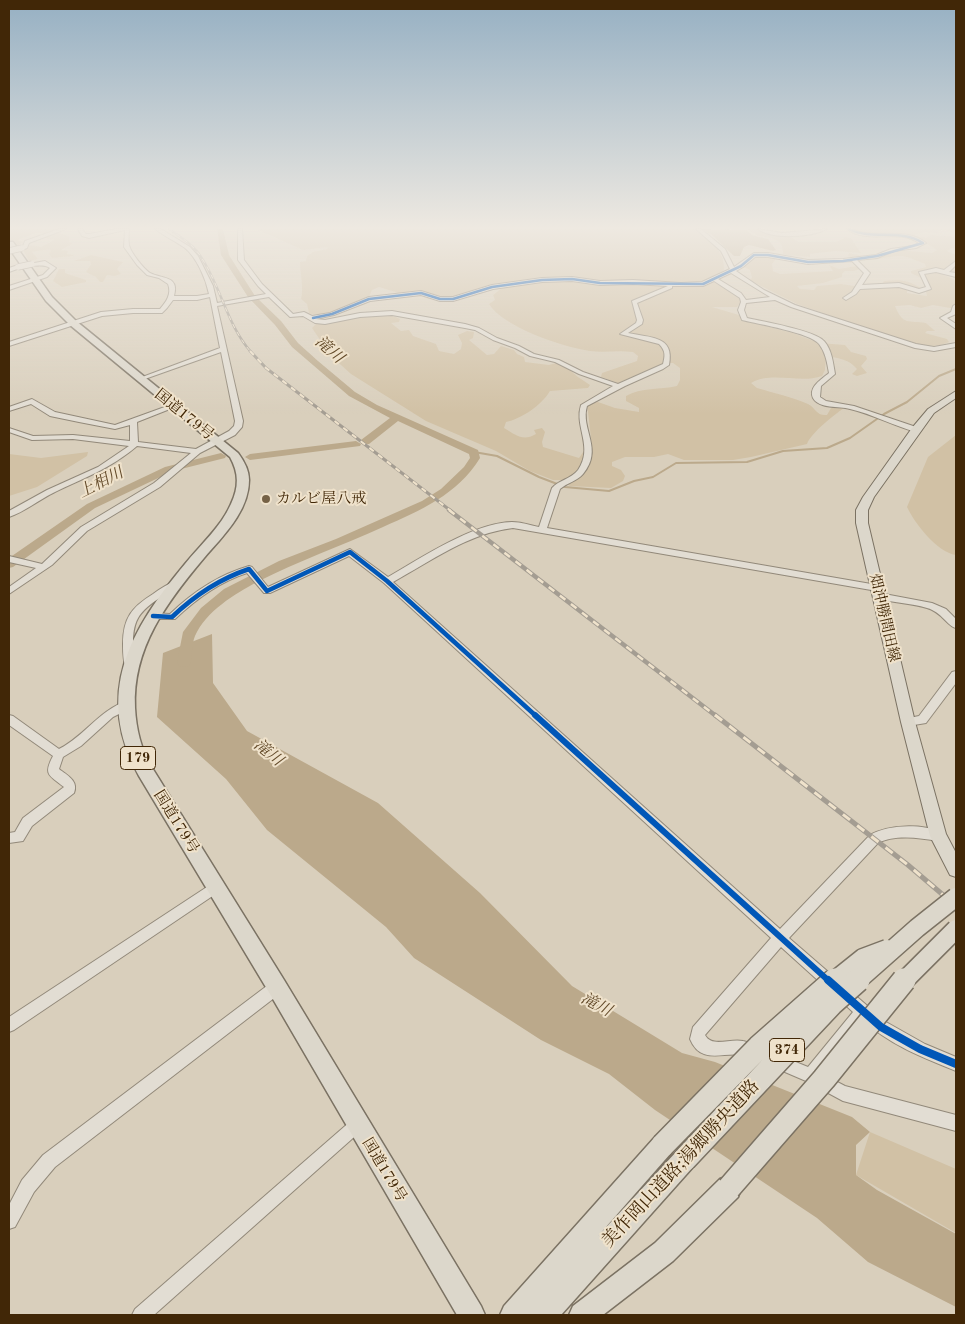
<!DOCTYPE html>
<html>
<head>
<meta charset="utf-8">
<style>
  body { margin:0 }
  #map { position:relative; width:965px; height:1324px; overflow:hidden; background:#d9cfbc; font-family:"Old Standard TT",serif }
  canvas { display:block }
  .frame { position:absolute; inset:0; border:10px solid #412707; pointer-events:none }
</style>
</head>
<body>
<div id="map">
<canvas width="965" height="1324"></canvas>
<div class="frame"></div>
</div>
<script>
const c = document.querySelector('canvas').getContext('2d');
c.lineJoin = 'round';
function fill(path, color) { c.fillStyle = color; c.fill(path, 'evenodd'); }
function stroke(path, color, width, dash) { c.strokeStyle = color; c.lineWidth = width; c.lineCap = dash ? 'butt' : 'round'; c.setLineDash(dash || []); c.stroke(path); }
function drawText(font, color, halo, rows, align = 'center') {
  c.font = font + ' "Old Standard TT","Noto Serif JP",serif'; c.lineWidth = 4; c.setLineDash([]); c.textBaseline = 'middle'; c.strokeStyle = halo; c.fillStyle = color; for (const [text, x, y, turn = 0] of rows) {
    c.save(); c.translate(x, y); c.rotate((+turn || 0) * Math.PI / 180); c.textAlign = isNaN(turn) ? turn : align; if (halo) c.strokeText(text, 0, 0); c.fillText(text, 0, 0); c.restore();
  }
}
const green = new Path2D(`
  M9 229H58L48 233H35L18 240 23 242 18 246 9 245Z
  M256 229H695C710 240 725 250 724 270L716 276 707 279 733 292 740 298V303L737 307H712L739 315 742 319 749 322 793 333 819 343 845 345 851 352 866 356 867 359 861 366 867 373 857 376 852 374 857 369C850 360 838 357 826 357L825 370 822 376C800 384 772 371 751 383L757 388C774 393 792 397 808 404 816 408 816 416 827 415L831 408H844C834 415 811 433 807 444L751 457 733 460H684L668 454 654 457H625L612 462V466L621 470 625 476 623 481 611 488 570 486 561 480H553L530 471 496 451 426 421 351 374 331 356 312 328 317 323C339 324 380 307 400 319L399 322 391 323 401 331 409 330 413 336 436 344 439 351 454 354 461 349 462 343 458 335 467 331 474 332 473 338 469 340 487 355 494 354 501 346 514 350 517 354 524 357 525 362 549 365 556 363 564 365 578 377 590 385 588 388 550 391C542 405 521 419 506 422L504 428C516 435 523 442 536 434L534 430 542 428 545 432 542 442 543 447 579 458 584 451 592 447 587 403 598 402 615 408 639 412V408L626 401V396C641 387 660 390 677 386L680 380V368L673 363H665L618 383 601 377 602 373 637 361 638 356 633 352C618 350 604 353 590 351 563 347 503 327 489 304L495 300 493 295 502 288H491L452 297H439L422 292 402 294 379 287 372 290 369 297C352 304 328 321 309 313L307 304 301 299C304 290 300 272 300 262L306 261 307 256 313 252 327 249 328 247 303 250Z
  M746 229H760L761 232 784 234 786 237H792L798 242H836L846 237 851 238 861 253 835 251 810 254V257L786 255 783 254C784 236 768 239 756 235 752 233 750 230 746 229Z
  M853 229H956V233L943 230 938 232 945 234 922 232 915 235 925 238 932 235 956 237V249L952 248 947 251 956 255V273L946 270 943 272 944 275 953 279 956 282V309L933 305 921 308 910 305 895 306C903 326 909 320 926 323L935 331H927L925 333 947 339 949 342C935 348 924 346 909 344L797 304 749 280 752 278 750 270 744 267 755 257H769L776 259 772 264 773 271 780 274 833 271 829 265 839 269 856 266 860 269 854 271H845L842 274V277L823 283 797 286 800 289 814 290 817 286 841 284 868 288 882 284 884 281C899 279 910 280 922 289L907 290V293L927 296 926 291 932 289 927 281 911 273V271L926 267 925 264C917 261 908 256 899 256 883 257 863 265 848 256L849 253 874 258 899 250 932 253 937 250 917 238 862 233Z
  M58 232 70 237 69 241 72 244 61 250 68 251 67 254 74 255 73 256 52 258 49 254 51 251 50 249 32 252 38 259 29 261 23 250 29 245 41 247 54 240 43 237Z
  M91 255 123 262 117 269 121 274 115 276 107 275 103 282H100L96 277 86 272 91 264 90 261H74Z
  M59 269H65V273L86 280V282L62 287 53 281Z
  M956 435V555C937 552 915 524 907 507L928 457Z
  M88 452 87 456 37 487 9 496V454L41 458Z
  M870 1132 956 1169V1233L856 1175Z`);
const water = new Path2D(`
  M702 229 747 230 752 235 768 239 776 250 773 251 749 245 744 247 740 256H734L713 236Z
  M212 634 213 683 247 731 378 803 480 893 572 986 682 1053 715 1062 852 1117 870 1132 856 1145V1175L877 1190 956 1234V1307L868 1262 817 1218 655 1110 609 1074 541 1040 414 958 386 927 267 830 226 779 157 717 163 653Z`);
const stream = new Path2D(`
  M474 452 497 456 539 477 565 487 609 491 634 481 653 477 676 463 747 462 783 451 827 448 850 438 884 414 907 402 939 376 956 369`);
const river = new Path2D(`
  M217 229H223L229 255 255 296 281 321 298 343 318 361 355 392 377 405 478 450 480 458C457 495 421 510 383 527 341 546 298 561 257 582 235 594 206 611 195 636 192 643 192 654 191 662L189 666 184 667 179 666 177 662 183 632 201 608 224 589 279 561 336 539 422 501 441 489 464 467 470 458 469 454 398 421 369 444H361V440L390 418 349 396 292 347 275 325 248 297 221 255Z
  M356 441 361 444 360 446 250 460 245 457 250 454Z
  M221 453 226 456 225 458 173 471 95 508 13 567 9 568V558L87 504 165 467Z`);
const minor = new Path2D(`
  M59 229H66L29 243 27 248 22 250 19 248 23 246 25 241Z
  M78 229H82L86 234H89L116 229H129C129 234 128 240 129 245 131 253 143 268 150 273 161 279 180 275 174 296H197L209 294C206 279 197 258 185 248 175 241 164 236 155 229H161L190 247 198 256 213 286 217 303 266 294 258 286 238 260V229H242L244 260 262 284 293 314 304 312 312 316 330 313 369 297 421 291 440 297H453L492 285 542 278 572 277 600 281 633 280 681 283 702 282 730 269 721 251 696 229H701L725 249 734 267 754 253H768L808 260 843 259 876 255 891 249 913 246 919 243C898 228 868 245 847 229 854 229 859 233 866 233 886 236 909 229 926 243L916 248 894 251 877 258 857 260 870 273 862 285 899 283 919 289 926 287 919 272 936 268 944 270 956 261V265L949 272 956 273V277L936 272 924 274 931 289 919 293 899 287 860 289 856 294 846 300 843 298 852 292 864 273 852 261 808 264 768 257H755L743 267 736 271 764 290 795 305 916 344 934 347 956 343V347L934 351 915 348 791 307 775 300 746 303 744 310 747 318C762 321 816 331 824 341 832 350 833 363 835 374L821 386 820 397 826 401 854 406 919 428 920 430 916 432C894 426 872 414 850 409 839 406 819 409 813 398 808 387 822 379 829 373 827 363 826 353 819 344 811 333 758 324 742 320L738 310 741 302 740 298 714 281 703 286H672V288L637 303 643 320 642 324 628 333C650 338 675 335 669 365L663 369 625 386 587 406C580 429 604 449 583 474 577 481 567 483 560 489L547 528 877 585 882 588 880 590 877 591 513 528C469 533 431 561 393 582L780 929 870 835C890 824 921 824 942 832L944 836 942 840 938 841C920 838 895 834 878 843L789 938 886 1022 925 1044 956 1057V1071C924 1058 890 1045 864 1021L822 1074 845 1086 956 1115V1131L843 1101 806 1081 771 1066 769 1061 771 1056 776 1054 808 1067 853 1012 781 947 705 1035C712 1048 730 1038 743 1041 748 1042 753 1045 758 1047L760 1052 758 1057 753 1059C749 1058 746 1056 742 1055 722 1052 701 1065 690 1039L693 1027 771 938 384 583 349 556 270 593H264L247 573C219 582 196 599 175 619H153L148 616 153 613 170 614C193 592 218 575 249 566L252 567 268 587 350 549 388 577C421 558 473 523 512 522 521 522 530 525 539 527L552 488C559 480 571 479 578 470 594 447 574 427 581 405L613 386 579 374 555 362 530 356 515 348 493 340 475 330 465 328 392 315 360 317 325 324 315 323 303 316 290 317 269 297 217 306 243 421 242 427 235 435 200 453 160 487 87 531 52 565 9 594V587L36 568 9 562V556L42 564 81 527 154 483 191 453 137 446C110 469 84 478 53 493 39 500 24 512 9 517V511L47 490 98 467 129 446 73 439 32 440 9 432V428L33 436 73 435 130 441V425L115 429 79 422 50 416 31 404 9 411V407L32 399 55 412 115 425 173 404 176 406 175 407 137 422 138 442 196 449 229 431 234 426 235 421 221 352 142 380 137 379 220 348 210 297 197 300H173L167 308 162 313H133L102 316 9 346V342L101 312 133 309H160C166 302 172 294 168 284L159 278 147 275 137 265 124 247 125 230 89 238 82 236ZM731 273 770 297 746 300 741 293 718 279ZM572 281 600 285 633 284 668 286 632 301 637 320 636 323 620 334 659 344C666 351 665 356 663 364L618 384 583 372 559 360 534 354 519 346 497 338 479 328 465 324 392 311 360 313 325 320 316 319 334 315 370 301 421 295 440 301H453L493 289 542 282Z
  M758 229 782 233 827 229C812 237 772 240 758 229Z
  M45 261 56 268 47 277 9 290V286L43 275 50 268C42 263 35 268 29 264Z
  M18 265 21 267 20 268 9 272V268Z
  M956 304V314L947 318 956 324V329L940 318 951 312 953 306Z
  M174 582 177 583 179 585 177 587C137 612 129 616 135 665L134 668H126C123 661 123 652 123 644 123 618 132 607 153 594 160 589 167 584 174 582Z
  M879 593 932 603 946 609 956 619V628C947 626 942 612 927 608 911 603 893 603 876 598L874 596 876 594Z
  M956 671V683L926 723 908 726 904 725 903 722 904 719 919 716 952 672Z
  M127 701 131 702 132 705 131 708 113 717 81 746 63 757 59 769C67 775 79 781 74 793L32 826 23 841 9 843V833L15 832 23 818 64 787C49 775 43 775 53 756L9 725V715L13 716 59 749C85 736 99 710 127 701Z
  M216 881 220 883 222 887 220 891 14 1030 9 1032V1017Z
  M277 980 282 982 284 987 282 992 55 1167 34 1192 15 1227 9 1229V1205L22 1180 43 1155 272 982Z
  M357 1117 362 1120 365 1125 362 1130 154 1315H132L135 1309 352 1120Z`);
const major = new Path2D(`
  M956 391V398L934 413 874 497 868 510V523L915 722 946 834 956 853V877L950 875 930 836 901 722 856 523V510L863 497 912 428 928 409Z`);
const highway = new Path2D(`
  M9 242H13L52 297 76 321 238 453C244 461 249 470 249 480 249 511 223 536 204 558 167 602 132 648 135 708 136 728 141 749 151 766L284 980 481 1306 485 1315H457L270 994 139 776C93 693 131 629 185 564 201 544 221 527 231 504 239 487 239 473 230 457L70 325 46 301 9 248Z
  M663 1133 671 1137 675 1145 671 1153 598 1236 677 1151 685 1147 693 1151 697 1159 693 1167 561 1315H500L504 1306 655 1137Z
  M729 1176 738 1179 741 1188 738 1197 673 1261 603 1315H569L573 1306 655 1243 720 1179Z`);
const railFar3 = new Path2D(`
  M169 229C180 237 194 245 201 257 221 287 227 325 251 352`);
const railFar2 = new Path2D(`
  M250 351 266 368 451 511`);
const railFar1 = new Path2D(`
  M449 510 716 716`);
const rail = new Path2D(`
  M715 715 908 865 956 906`);
const minorBridge = new Path2D(`
  M9 251 22 248
  M18 267 32 264`);
const highwayBridgeFar1 = new Path2D(`
  M833 982 863 958 887 949
  M856 982 917 928 956 897
  M903 982 956 929`);
const highwayBridge = new Path2D(`
  M663 1145 759 1047 835 980
  M685 1159 831 1004 858 980
  M729 1188 824 1079 904 980`);
const cyclewayFar3 = new Path2D(`
  M313 318 332 314 369 299 421 293 440 299H453L492 287 542 280 572 279 600 283 703 284 741 266 754 255H768L808 262 843 261 877 256 923 243C901 228 872 241 849 229`);
const cyclewayFar2 = new Path2D(`
  M153 616 172 617C195 595 219 579 249 569L267 591 350 552 387 581 536 716`);
const cyclewayFar1 = new Path2D(`
  M535 715 830 982`);
const cycleway = new Path2D(`
  M828 980 881 1027 920 1049 956 1064`);
const markers = [
  [266,499,5,"#766246"]
];
const shields = [
  [138,758,35],
  [787,1050,35]
];
const shieldNames = [
  ["179",138,758],
  ["374",787,1050]
];
const streetNames = [
  ["国道179号",184,415,39],
  ["畑沖勝間田線",884,618,77],
  ["国道179号",176,822,58],
  ["国道179号",384,1170,59]
];
const poiNames = [
  ["カルビ屋八戒",276,499]
];
const waterNames = [
  ["滝川",329,350,41],
  ["上相川",101,483,-27],
  ["滝川",268,753,39],
  ["滝川",596,1005,28]
];
const nearStreetnames = [
  ["美作岡山道路;湯郷勝央道路",681,1164,-47]
];
fill(green, '#d1c1a5');
fill(water, '#bba98b');
stroke(stream, '#bba98b', 2);
fill(river, '#bba98b');
stroke(minor, '#92897a', 2);
stroke(major, '#7b7263', 2);
stroke(highway, '#7b7263', 3);
fill(minor, '#e2ddd3');
fill(major, '#dcd7cb');
fill(highway, '#dcd7cb');
stroke(railFar3, '#a49d92', 2.5);
stroke(railFar2, '#a49d92', 3);
stroke(railFar1, '#a49d92', 4.5);
stroke(rail, '#a49d92', 5);
stroke(railFar3, '#efe2cb', 1, [4.5]);
stroke(railFar2, '#efe2cb', 2, [5.5]);
stroke(railFar1, '#efe2cb', 2.5, [7]);
stroke(rail, '#efe2cb', 3, [9]);
stroke(minorBridge, '#92897a', 7, []);
stroke(highwayBridgeFar1, '#7b7263', 21, []);
stroke(highwayBridge, '#7b7263', 26, []);
stroke(minorBridge, '#e2ddd3', 5.5);
stroke(highwayBridgeFar1, '#dcd7cb', 18);
stroke(highwayBridge, '#dcd7cb', 23);
stroke(cyclewayFar3, '#0057b8', 2.5);
stroke(cyclewayFar2, '#0057b8', 4.5);
stroke(cyclewayFar1, '#0057b8', 6);
stroke(cycleway, '#0057b8', 8);
const sky = c.createLinearGradient(0, 0, 0, 414);
sky.addColorStop(0, '#96b0c3');
sky.addColorStop(0.55, '#eee9e1');
sky.addColorStop(1, '#eee9e100');
c.fillStyle = sky;
c.fillRect(0, 0, 965, 414);
for (const [x, y, r, color] of markers) { const dot = new Path2D(); dot.arc(x, y, r, 0, 2 * Math.PI); c.fillStyle = color; c.fill(dot); stroke(dot, '#efe2cb', 2); }
for (const [x, y, w] of shields) { const box = new Path2D(); box.roundRect(x - w / 2, y - 11.5, w, 23, 4); c.fillStyle = '#efe2cb'; c.fill(box); stroke(box, '#412707', 1); }
drawText('bold 14px', '#412707', null, shieldNames);
drawText('15px', '#412707', '#efe2cb', streetNames);
drawText('15px', '#412707', '#efe2cb', poiNames, 'left');
drawText('italic 16px', '#624928', '#efe2cb', waterNames);
drawText('18px', '#412707', '#efe2cb', nearStreetnames);
</script>
</body>
</html>
